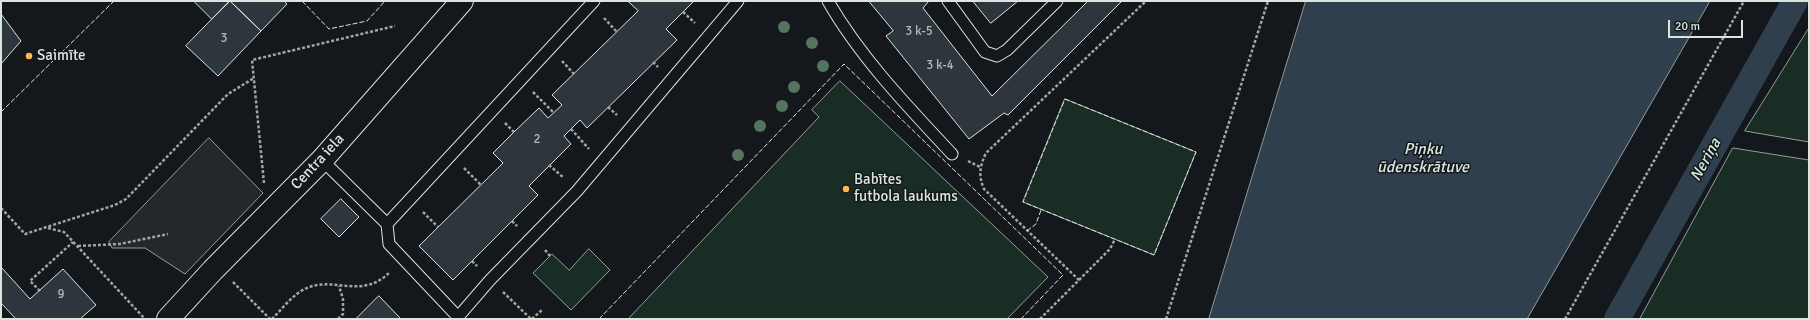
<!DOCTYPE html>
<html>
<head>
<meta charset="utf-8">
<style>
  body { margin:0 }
  #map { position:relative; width:1810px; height:320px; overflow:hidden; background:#14181c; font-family:Signika,sans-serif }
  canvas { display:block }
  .frame { position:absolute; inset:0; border:2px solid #d8e6dc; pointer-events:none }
  .scale { position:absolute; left:1668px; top:20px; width:75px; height:18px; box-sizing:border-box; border:2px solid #d8e6dc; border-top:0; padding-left:5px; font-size:12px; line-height:14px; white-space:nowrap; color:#d8e6dc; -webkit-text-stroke:3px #14181c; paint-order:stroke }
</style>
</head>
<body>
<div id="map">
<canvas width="1810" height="320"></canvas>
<div class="frame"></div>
<div class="scale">20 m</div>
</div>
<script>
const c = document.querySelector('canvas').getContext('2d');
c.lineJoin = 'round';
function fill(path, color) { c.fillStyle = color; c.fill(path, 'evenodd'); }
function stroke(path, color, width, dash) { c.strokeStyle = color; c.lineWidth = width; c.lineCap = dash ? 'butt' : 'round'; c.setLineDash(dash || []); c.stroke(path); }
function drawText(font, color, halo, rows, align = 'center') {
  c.font = font + ' Signika,sans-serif'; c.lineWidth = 3; c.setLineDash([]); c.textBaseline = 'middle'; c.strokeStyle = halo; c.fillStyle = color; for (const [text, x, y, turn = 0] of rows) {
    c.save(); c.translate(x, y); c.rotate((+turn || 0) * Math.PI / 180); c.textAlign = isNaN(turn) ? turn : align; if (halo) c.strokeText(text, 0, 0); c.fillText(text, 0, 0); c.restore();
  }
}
const green = new Path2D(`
  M1809 28V142L1745 131Z
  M840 81 1048 277 1007 319H628L819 117 812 110Z
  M1065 99 1196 152 1154 255 1023 202Z
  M1733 148 1809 160V319H1640Z
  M589 249 610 270 571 310 533 273 552 254 569 270Z`);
const parking = new Path2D(`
  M209 138 263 193 185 274 145 248H112L109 242Z`);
const water = new Path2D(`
  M1306 1H1710L1527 319H1209Z`);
const canal = new Path2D(`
  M1617 319 1795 1`);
const building = new Path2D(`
  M194 1H284L287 4 261 31 230 1 212 19Z
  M230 1 261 31 218 76 186 46Z
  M628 1H694L666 29 677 40 587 128 580 120 564 136 571 144 529 186 538 195 453 280 419 246 503 163 493 153 514 132 539 108 548 118 562 105 552 95 638 11Z
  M869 1H929L923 8 992 96 1088 1H1122L1008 115 1004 113 969 139 886 36 893 31Z
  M973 1H1018L991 23Z
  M1 14 21 41 1 64Z
  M341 199 359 217 339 237 321 219Z
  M1 267 30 299 63 269 96 305 80 319H16L1 303Z
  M379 296 401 319H356Z`);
const path = new Path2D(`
  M683 12 695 23
  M604 18 617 32
  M562 61 574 74
  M653 62 658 67
  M533 92 554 113
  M608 107 617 115
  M505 123 514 132
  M571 129 589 149
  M968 161 980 167
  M549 165 564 178
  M464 168 481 185
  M264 183 252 60 395 26
  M1 208 25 234 115 205 126 199 228 94 254 78
  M423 212 438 227
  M512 221 517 226
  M48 228 64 232 145 319
  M78 246 120 244 168 234
  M545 250 550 256
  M472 261 477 266
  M1079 280 1110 249 1115 239
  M233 282 270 319
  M40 291 30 281 73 242
  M503 292 531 319
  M272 319C282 309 294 293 307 288 335 276 362 300 390 272
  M338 319 343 314V299L339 286
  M532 319 542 310
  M1040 319 1079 280 984 189C978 175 980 166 986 153L1146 1
  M1166 319 1268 1
  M1565 319 1744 1`);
const service = new Path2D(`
  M828 1C860 57 908 107 952 154
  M948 1 985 52 997 56 1007 50 1057 1
  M322 160 387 224 389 244 458 317 457 319
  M387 224 594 1
  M458 317 490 280 577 191 738 1`);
const minor = new Path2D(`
  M168 319 213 270 322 160 462 1`);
const fence = new Path2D(`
  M302 1 329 29 367 21 385 1
  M1065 99 1196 152 1154 255 1023 202Z
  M1 112 114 1
  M1027 231 1036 224 1041 210
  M599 319 844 64 1063 275 1021 319`);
const trees = [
  [784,27],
  [812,43],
  [823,66],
  [794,87],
  [782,106],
  [760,126],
  [738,155]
];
const markers = [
  [29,56,4,"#ffb74d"],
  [846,189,4,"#ffb74d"]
];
const numberNames = [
  ["3 k-5",919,32],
  ["3",224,39],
  ["3 k-4",940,66],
  ["2",537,140],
  ["9",61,295]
];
const poiNames = [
  ["Saimīte",37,56],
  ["Babītes",854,180],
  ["futbola laukums",854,197]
];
const streetNames = [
  ["Centra iela",318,162,-47]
];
const waterNames = [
  ["Piņķu",1423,150],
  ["ūdenskrātuve",1423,168],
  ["Neriņa",1706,160,-61]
];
fill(green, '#1a2d24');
stroke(green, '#939e99', 1);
fill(parking, '#24282b');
stroke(parking, '#939e99', 1);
fill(water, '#2f3f4d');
stroke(water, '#939e99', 1);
stroke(canal, '#2f3f4d', 26);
fill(building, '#2c363c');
stroke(building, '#d8e6dc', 1);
stroke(service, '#d8e6dc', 13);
stroke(minor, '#d8e6dc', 24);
stroke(path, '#9da8a2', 2.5, [3, 2]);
stroke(service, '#14181c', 11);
stroke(minor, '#14181c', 22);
stroke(fence, '#d8e6dc', 1, [5, 2]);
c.fillStyle = '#55745f';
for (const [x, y] of trees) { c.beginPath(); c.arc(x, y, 6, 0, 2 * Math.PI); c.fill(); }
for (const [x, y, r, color] of markers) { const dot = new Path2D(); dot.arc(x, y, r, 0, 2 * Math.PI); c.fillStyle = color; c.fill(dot); stroke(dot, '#14181c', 1.5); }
drawText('13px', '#adbab4', null, numberNames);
drawText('15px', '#d8e6dc', '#14181c', poiNames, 'left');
drawText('15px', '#d8e6dc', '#14181c', streetNames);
drawText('italic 16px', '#d8e6dc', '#14181c', waterNames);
</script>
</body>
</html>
